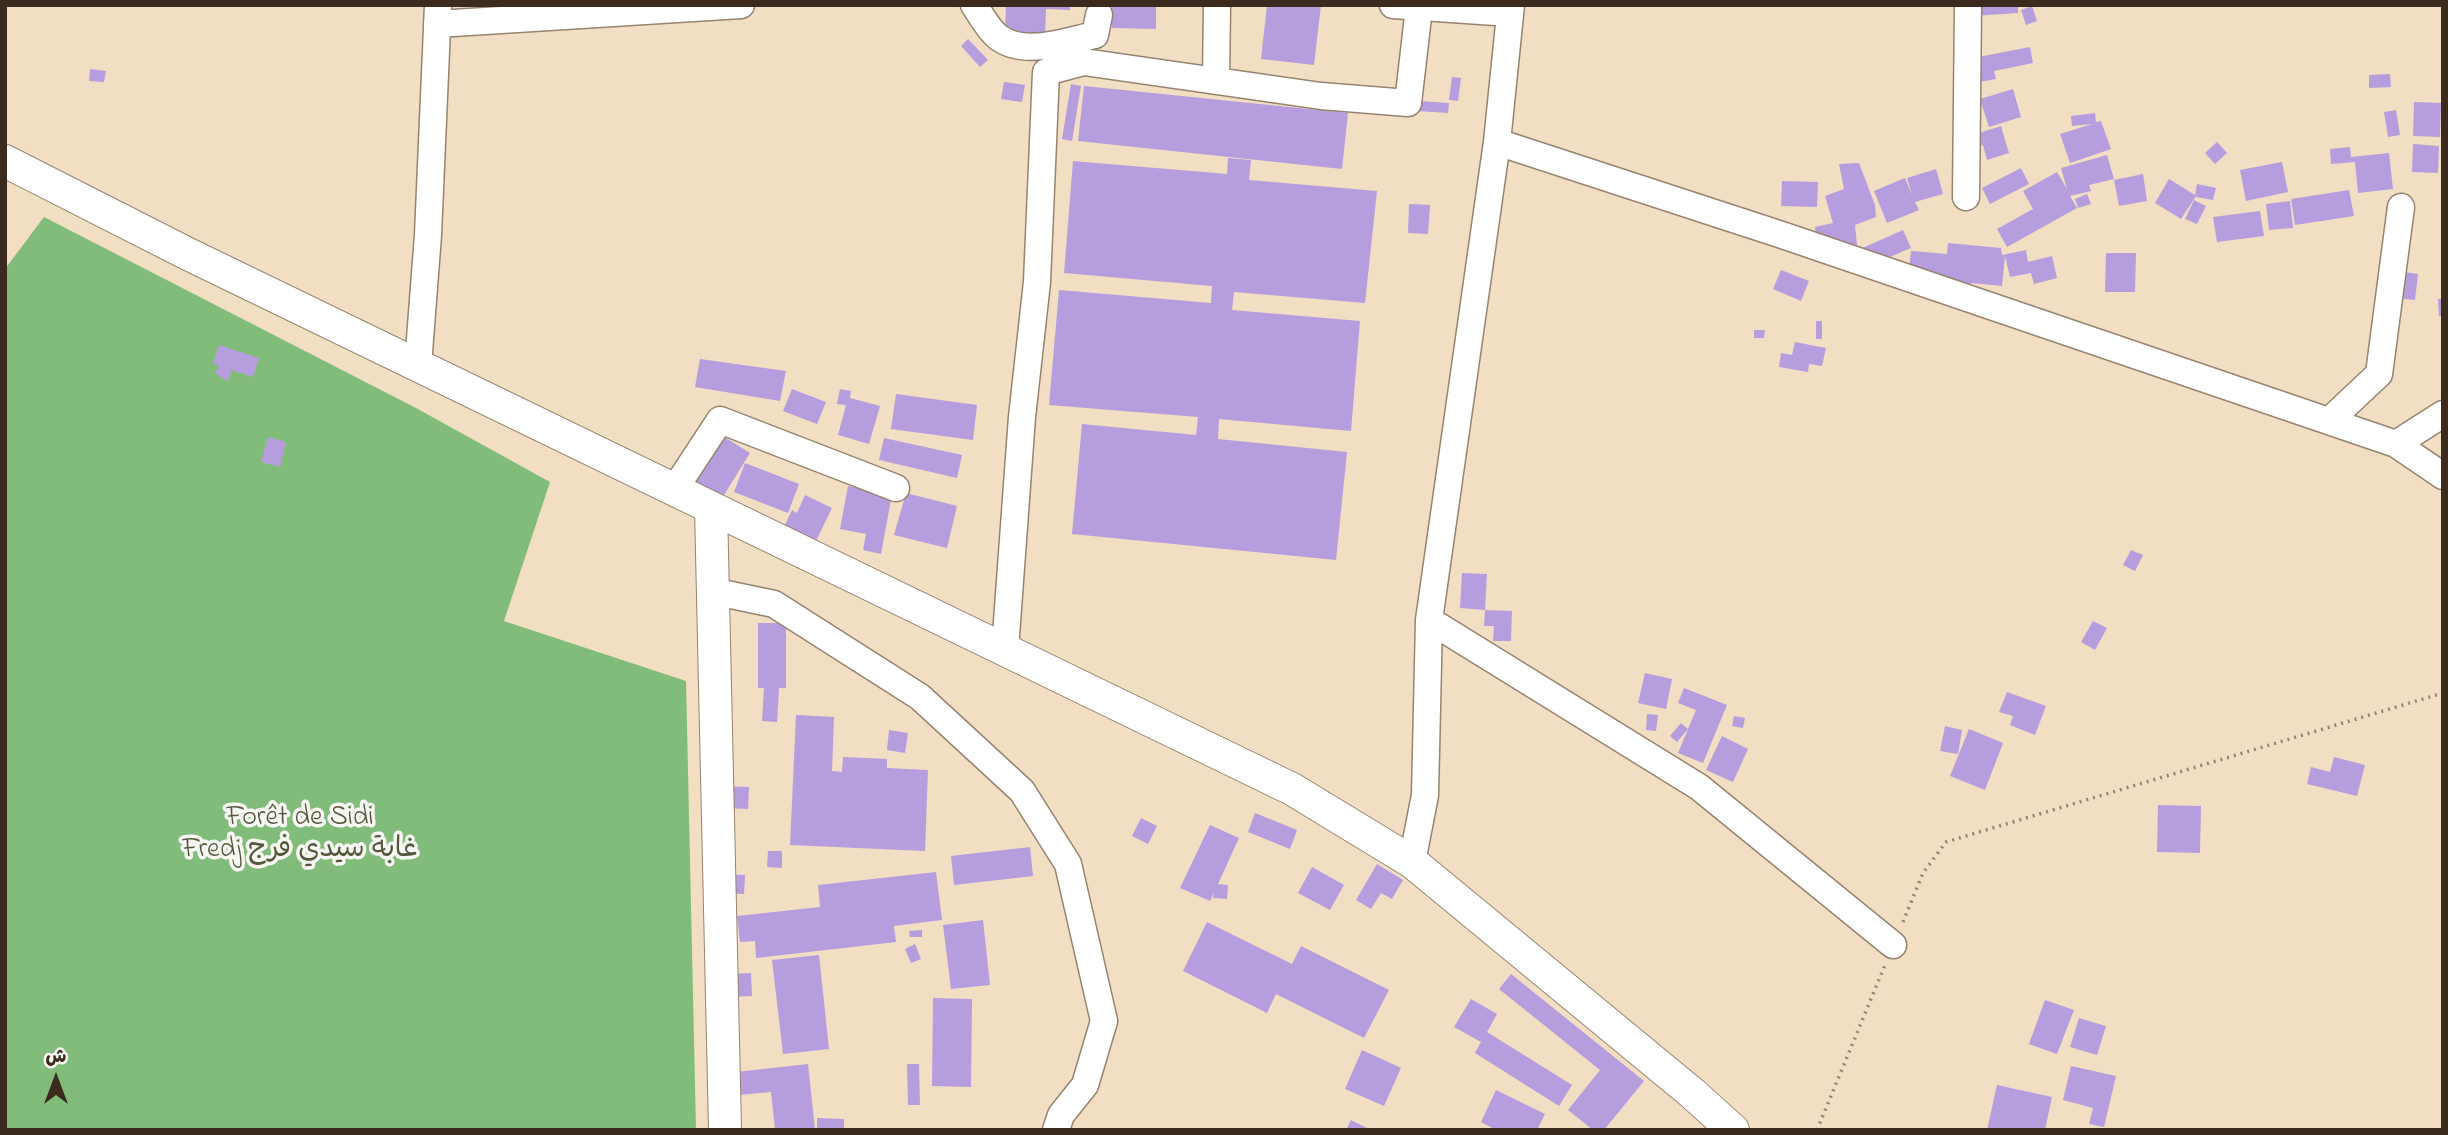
<!DOCTYPE html>
<html>
<head>
<meta charset="utf-8">
<style>
  body { margin:0 }
  #map { position:relative; width:2448px; height:1135px; overflow:hidden; background:#f2dec3; font-family:"Indie Flower","Playpen Sans Arabic",sans-serif }
  canvas { display:block }
  .frame { position:absolute; inset:0; border:7px solid #3b2a1e; pointer-events:none }
  .north { position:absolute; left:21px; top:1044px; width:70px; height:70px; -webkit-text-stroke:5px #f6f6f2; paint-order:stroke; rotate:0deg; font-size:19px; font-weight:700; line-height:28px; text-align:center; color:#3b2a1e }
  .north::after { content:''; display:block; margin:auto; width:24px; height:32px; background:#3b2a1e; clip-path:polygon(50% 0,100% 100%,50% 72%,0 100%) }
</style>
</head>
<body>
<div id="map">
<canvas width="2448" height="1135"></canvas>
<div class="frame"></div>
<div class="north">ش</div>
</div>
<script>
const c = document.querySelector('canvas').getContext('2d');
c.lineJoin = 'round';
function fill(path, color) { c.fillStyle = color; c.fill(path, 'evenodd'); }
function stroke(path, color, width, dash) { c.strokeStyle = color; c.lineWidth = width; c.lineCap = dash ? 'butt' : 'round'; c.setLineDash(dash || []); c.stroke(path); }
function drawText(font, color, halo, rows, align = 'center') {
  c.font = font + ' "Indie Flower","Playpen Sans Arabic",sans-serif'; c.lineWidth = 7; c.setLineDash([]); c.textBaseline = 'middle'; c.strokeStyle = halo; c.fillStyle = color; for (const [text, x, y, turn = 0] of rows) {
    c.save(); c.translate(x, y); c.rotate((+turn || 0) * Math.PI / 180); c.textAlign = isNaN(turn) ? turn : align; if (halo) c.strokeText(text, 0, 0); c.fillText(text, 0, 0); c.restore();
  }
}
const forest = new Path2D(`
  M44 217 416 408 550 482 504 621 686 681 696 1130H5V269Z`);
const building = new Path2D(`
  M1006 5 1035 6 1070 5V10L1046 9 1045 37 1005 35Z
  M1112 5H1156V29L1112 28Z
  M1267 5H1321L1314 65 1261 59Z
  M1972 5H2018V13L1973 16Z
  M2032 6 2037 21 2026 25 2021 10Z
  M968 39 988 60 980 67 961 46Z
  M2030 47 2033 63 1994 71 1996 79 1962 85 1958 61Z
  M90 69 106 71 104 82 89 81Z
  M2390 74 2391 87 2369 88V75Z
  M1452 77 1461 78 1458 101 1449 100Z
  M1004 82 1025 85 1022 102 1001 99Z
  M1071 84 1081 86 1072 141 1062 139Z
  M1084 86 1348 113 1342 169 1078 141Z
  M2013 89 2021 117 1989 127 1980 99Z
  M1418 101 1449 103 1448 113 1417 111Z
  M2414 102 2441 103 2440 137 2413 136Z
  M2396 110 2400 135 2388 137 2384 112Z
  M2095 113 2096 122 2101 121 2111 149 2070 163 2060 134 2092 124 2072 126 2071 116Z
  M2001 126 2009 153 1987 160 1983 145 1970 149 1966 137Z
  M2217 142 2227 153 2215 164 2205 153Z
  M2413 144 2439 146 2438 173 2412 172Z
  M2350 147 2351 157 2389 153 2393 189 2358 193 2355 162 2331 164 2330 149Z
  M2107 155 2114 179 2089 185 2091 191 2070 196 2077 208 2007 247 1997 229 2033 209 2023 191 2057 172 2067 189 2061 168Z
  M1228 158 1251 160 1249 180 1377 191 1365 303 1234 292 1232 310 1360 321 1351 431 1219 419 1218 439 1347 452 1336 560 1072 534 1082 424 1196 435 1198 417 1049 405 1059 290 1211 303 1212 286 1064 273 1073 161 1227 174Z
  M2282 162 2288 192 2246 201 2240 170Z
  M1859 163 1875 205 1876 217 1855 225 1857 245 1817 248 1815 227 1833 223 1825 196 1844 189 1839 164Z
  M2021 168 2029 184 1990 204 1982 188Z
  M1936 169 1943 194 1915 202 1919 210 1887 223 1874 191 1905 178 1912 195 1907 178Z
  M2143 174 2147 201 2119 206 2114 180Z
  M2169 179 2195 195 2197 184 2216 188 2213 200 2196 197 2198 193 2181 219 2155 203Z
  M1782 181 1818 182 1817 207 1781 206Z
  M2349 190 2354 216 2295 225 2291 199Z
  M2087 194 2091 204 2078 208 2075 199Z
  M2194 200 2206 206 2197 224 2185 219Z
  M2290 201 2293 228 2269 230 2266 204Z
  M1409 204 1430 205 1428 234 1408 233Z
  M2260 211 2264 236 2217 242 2213 217Z
  M1903 230 1911 248 1866 267 1858 250Z
  M1948 243 2001 248 2002 255 2026 250 2028 262 2052 256 2057 278 2034 284 2031 273 2010 277 2005 256 2002 286 1971 283 1969 296 1908 280 1911 251 1947 254Z
  M2106 253H2136L2135 292H2105Z
  M1781 270 1809 281 1801 301 1773 289Z
  M2397 271 2418 274 2415 300 2394 298Z
  M2438 299H2443V316H2439Z
  M1816 321H1822V339H1816Z
  M1754 330H1765L1764 338H1754Z
  M1795 342 1826 348 1822 366 1809 364 1808 372 1779 367 1781 353 1792 355Z
  M219 345 259 358 253 377 228 369 232 372 227 381 215 373 219 366 213 364Z
  M700 359 786 371 780 401 695 387Z
  M792 389 826 402 817 424 783 411Z
  M840 389 851 391 850 398 880 406 869 444 838 435 846 405 837 404Z
  M896 394 977 405 973 440 891 429Z
  M721 435 750 453 721 500 692 483Z
  M268 437 286 442 280 467 261 462Z
  M884 438 962 455 957 478 879 460Z
  M745 463 799 484 788 513 734 492Z
  M848 486 892 494 881 554 863 550 866 534 840 529Z
  M906 493 957 506 947 548 894 535Z
  M805 495 832 508 814 545 783 529 792 510 797 513Z
  M2131 550 2143 555 2135 571 2123 565Z
  M1462 573 1487 574 1485 610 1512 611 1511 641H1493L1494 626H1484L1485 610 1460 608Z
  M2093 621 2107 628 2095 650 2081 642Z
  M758 623H786V688H779L777 722 762 721 764 688H758Z
  M1645 673 1672 679 1666 709 1638 703Z
  M1684 688 1727 705 1703 763 1678 753 1696 710 1678 703Z
  M2007 692 2046 706 2035 735 2010 725 2013 716 1999 712Z
  M1647 714 1658 715 1656 731 1646 730Z
  M796 715 834 717 832 771 842 772 843 757 887 759V768L928 770 925 851 790 845Z
  M1734 716 1745 718 1743 728 1732 726Z
  M1681 723 1688 729 1677 742 1670 736Z
  M1945 726 1962 730 1958 754 1940 751Z
  M1969 729 2003 743 1985 790 1950 776Z
  M889 730 908 733 905 753 887 750Z
  M1722 736 1748 749 1733 782 1706 770Z
  M2334 757 2365 765 2357 796 2307 784 2311 767 2330 772Z
  M720 786 749 787 748 809 720 808Z
  M2158 805 2201 806 2200 853 2157 852Z
  M1255 813 1297 830 1290 849 1248 832Z
  M1141 818 1157 826 1148 844 1132 836Z
  M1210 825 1239 838 1218 884 1228 885 1227 899 1213 898 1214 893 1210 901 1180 888Z
  M1030 847 1033 876 954 885 951 856Z
  M768 851H782V868L767 867Z
  M1377 864 1403 880 1392 899 1381 893 1371 909 1356 900Z
  M1312 867 1344 885 1330 910 1298 893Z
  M936 872 942 920 894 926 896 942 756 958 755 941 740 942 737 916 820 907 818 885Z
  M718 874 745 875 744 894 718 893Z
  M983 920 990 985 951 989 943 925Z
  M1207 922 1292 964 1301 946 1389 990 1364 1038 1276 994 1267 1013 1183 971Z
  M922 930V937H910L909 931Z
  M915 944 921 959 911 963 905 949Z
  M819 955 829 1049 783 1054 772 960Z
  M751 973 752 996 730 997 729 974Z
  M1511 974 1644 1081 1604 1130H1593L1568 1110 1600 1070 1499 989Z
  M933 998 972 999 971 1087 932 1086Z
  M1471 999 1497 1014 1487 1032 1572 1085 1559 1106 1475 1053 1481 1042 1454 1027Z
  M2045 1000 2074 1010 2057 1054 2029 1044Z
  M2079 1018 2106 1026 2097 1055 2070 1047Z
  M1362 1050 1401 1068 1384 1106 1345 1089Z
  M808 1064 815 1130H775L771 1092 739 1095 736 1072Z
  M907 1064H919L920 1105H908Z
  M2071 1066 2116 1076 2104 1127 2089 1124 2093 1108 2063 1100Z
  M1997 1085 2052 1097 2045 1130H1987Z
  M1496 1090 1545 1114 1537 1130H1496L1481 1122Z
  M817 1118 844 1119V1130H817Z
  M1351 1120 1371 1130H1346Z`);
const path = new Path2D(`
  M1903 922 1923 873 1946 842 2443 693
  M1817 1130 1885 965`);
const minor = new Path2D(`
  M974 5C981 15 988 29 998 37 1024 57 1066 41 1095 35L1099 15
  M1393 5 1510 13
  M437 24 741 5
  M1216 81 1217 5
  M1497 142 1779 234 2396 444 2443 476
  M1966 197 1968 5
  M418 365 428 235 438 5
  M2329 421 2379 374 2401 207
  M2396 444 2443 414
  M674 490 720 420 896 488
  M712 591 774 604 920 697 1022 791 1068 864 1104 1021 1085 1085 1061 1115 1056 1130
  M1429 620 1699 787 1893 945
  M1005 649 1022 417 1037 282 1046 72 1084 62 1321 96 1408 103 1419 8
  M1412 862 1425 795 1429 620 1497 142 1511 5`);
const major = new Path2D(`
  M5 161 188 254 1292 789 1412 862 1692 1093 1733 1130
  M711 508 725 1130`);
const parkNames = [
  ["Forêt de Sidi",300,819],
  ["Fredj غابة سيدي فرج",300,851]
];
fill(forest, '#82bc7a');
fill(building, '#b69ddd');
stroke(minor, '#968470', 29);
stroke(major, '#968470', 34);
stroke(path, '#968470', 3.5, [2, 5]);
stroke(minor, '#fff', 26);
stroke(major, '#fff', 32);
drawText('28px', '#55573a', '#f6f6f2', parkNames);
</script>
</body>
</html>
